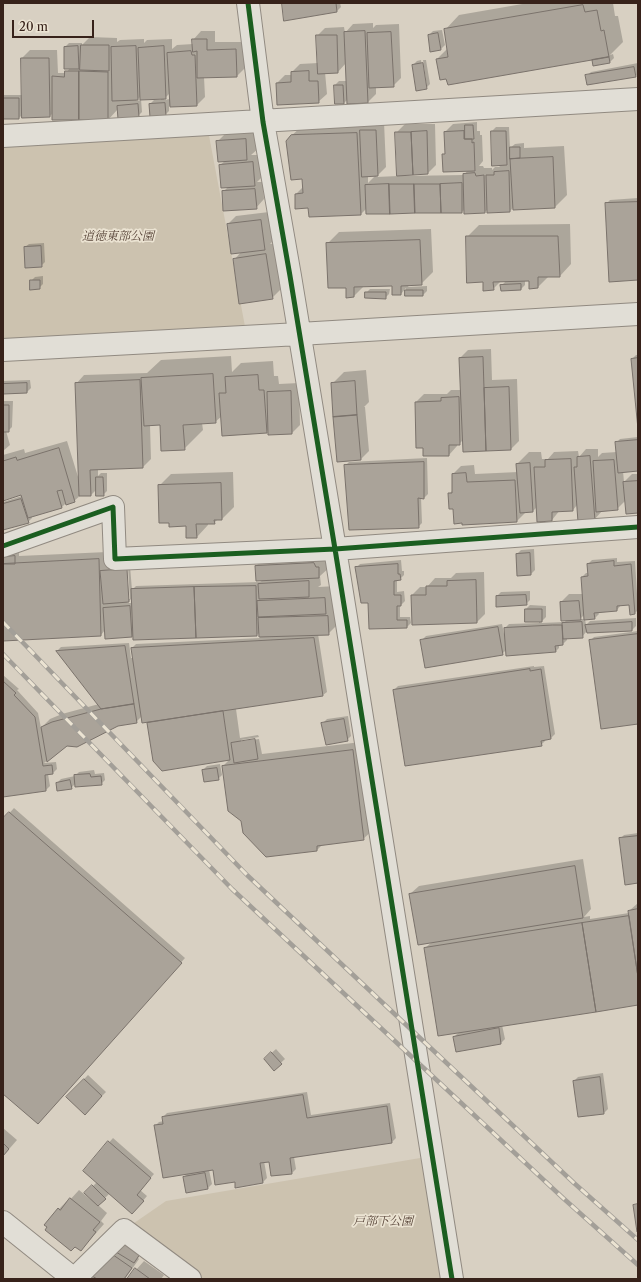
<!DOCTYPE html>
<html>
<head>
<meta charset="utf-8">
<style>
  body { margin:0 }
  #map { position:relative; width:641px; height:1282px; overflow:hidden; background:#d8d0c2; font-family:"Libre Caslon Text",serif }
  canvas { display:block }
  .frame { position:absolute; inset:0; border:4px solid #37221a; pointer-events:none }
  .scale { position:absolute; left:12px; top:20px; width:82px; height:18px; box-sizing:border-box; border:2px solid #37221a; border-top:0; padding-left:5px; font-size:12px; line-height:14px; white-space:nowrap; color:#37221a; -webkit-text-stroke:3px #ebe3d2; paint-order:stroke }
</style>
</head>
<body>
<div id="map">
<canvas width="641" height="1282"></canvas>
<div class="frame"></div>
<div class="scale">20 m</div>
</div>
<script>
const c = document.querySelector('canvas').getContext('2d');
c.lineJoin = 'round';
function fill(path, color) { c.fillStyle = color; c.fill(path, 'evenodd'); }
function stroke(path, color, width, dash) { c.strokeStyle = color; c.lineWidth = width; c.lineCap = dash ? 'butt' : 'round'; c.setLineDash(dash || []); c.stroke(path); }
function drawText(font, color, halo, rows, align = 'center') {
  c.font = font + ' "Libre Caslon Text","Noto Serif JP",serif'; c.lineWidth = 3.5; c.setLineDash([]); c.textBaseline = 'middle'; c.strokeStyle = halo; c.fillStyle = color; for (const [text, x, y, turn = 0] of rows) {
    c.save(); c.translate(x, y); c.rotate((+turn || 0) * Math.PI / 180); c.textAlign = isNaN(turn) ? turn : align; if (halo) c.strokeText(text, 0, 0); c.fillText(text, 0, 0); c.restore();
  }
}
const green = new Path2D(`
  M207 125 247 337 3 350V136Z
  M432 1156 452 1279H190L124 1230 166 1201Z`);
const shadow = new Path2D(`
  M283 3H340L341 7 337 11Z
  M528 3H613L615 16H618L623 42 610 55 613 54 614 58 610 62 593 61 596 59H437L448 48 445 30 459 15Z
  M373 23V28L376 25 399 24 401 78 393 86 376 87V94L368 102 348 99 344 103 335 85 339 81H347L346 63 338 72H325L327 94 318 102 277 83 285 75H292V72L300 64 318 63 317 36 325 28 344 27 345 33 353 24Z
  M442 30 445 45 441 49 429 35 433 31Z
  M201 31H215V42H244L245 68 237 76 204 77 205 97 197 105 169 106V111L165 115 150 104 154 100H161V98L141 99 142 112 138 116 118 109 108 120 53 113 50 116 23 114 19 118H3V95H23L22 58 30 50H57L58 73H66L70 68 65 47 69 43H82V45L90 37 117 38V42L120 40 144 39V43L147 40 172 39V49L177 45 193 44V40ZM170 93V99L164 100 166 97ZM141 96V100L136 101Z
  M421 60 425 87H427L423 60H426L430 84 426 88 413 65 417 61Z
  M638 63V74L636 76H587L591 72Z
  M369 122H384L386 167 376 177 398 176 396 133 405 124H435L436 165 428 173 404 174V176L464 175 468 170 443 155 446 153 445 132 453 124 477 122V131H480V135H482L483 161 479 166H483L484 168H492V170L495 167H499L502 164 492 131 496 127H509L510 148 515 144 524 143V148L564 146 567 195 555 207H514L510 211 488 212V209L485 212 465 209 462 212 367 208 361 214 310 216 309 207 296 208V194L304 186 303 178 291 136 300 128 365 125V127ZM376 175 368 183V176Z
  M258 128 259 148 251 155H261L262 177 257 182H263L264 199 256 208 223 192 228 187 220 165 225 161 217 142 229 130Z
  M638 198V279L606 204 610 200Z
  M269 212 273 241 270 244 278 243 284 286 272 298 234 260 241 252 228 224 236 216Z
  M570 224 571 264 560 276H549L538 287 530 280H525V285L521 289 501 286 507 280H502L493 289 484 281 467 237 479 225Z
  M431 229 433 272 421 284H410L408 287 427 286V291L423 295H406V288L401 294 393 285 364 286 354 296 347 287 327 244 339 232Z
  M44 243 45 262 41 266 25 247 29 244Z
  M43 276V284L39 288 31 281 35 277Z
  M370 289H390L389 294 385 298 366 293Z
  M491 349 492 380 517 379 519 441 511 449 464 451 463 440 459 444H457V446L449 455H424V447L416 402 424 394H447L451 390H461L460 358 468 350Z
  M636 355H638V419L632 359Z
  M231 356 232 372 241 363 273 361 274 376H278L279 384 299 383 300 425 292 433 269 429 266 432 222 416 215 422 202 423 203 430 184 449 161 424 150 425 151 459 143 467 98 469V476L101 473H107V491L103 495 97 489 91 495H81L74 501 66 503 62 507 32 516V518L28 522 3 529V502L25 495V493L3 500V455L24 449 25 453 67 441 79 480 76 384 84 375 147 373 161 360Z
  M366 370 369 402 364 407H365L369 451 361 459 332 384 344 372Z
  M30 380 31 388 27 392 3 393V381Z
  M3 401H13L12 427 8 431H6L10 445 3 451Z
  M638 437V470L623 471 624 482 632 474H638V512L625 501 617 509 602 511 594 520 577 505 573 510H560L552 520 537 507 533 511 525 512V513L517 521 454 508 449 494 453 490V474L461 466 474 465 475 474 518 472 517 464 529 452H541L542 459H548L554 452 578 451 579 457 586 449H598V457L602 453 617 452 616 443 620 439Z
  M427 458 428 494 424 498 421 497 422 523 418 527 345 466 349 462Z
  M233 472 234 507 222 519H218L214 523H208V525L197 537 159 486 171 474Z
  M534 549 535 570 531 574 517 554 521 550Z
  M107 552V567L126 566 128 599H130L128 566H130L132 590 136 586 260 582 263 580 256 566 268 554 325 552 331 566 320 576 321 585 318 587 337 586 340 622 328 634H318L327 692 323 695 236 709 240 738 258 735 259 737 241 740V742L259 739 262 754 361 742 372 831 363 839 323 844 317 850 242 820 223 766 230 759 154 760 148 722 142 716 136 722 118 725 67 745 44 763 56 762 57 769 53 773 48 774 50 786 46 790 3 796V675L19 689 17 690 38 713 41 728 50 719 62 714 99 704 57 651 61 647 129 643 131 658H133L132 648 136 644 260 638V632L257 635 134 636 106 638 105 630 101 635 3 640V554L19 553V556ZM133 597V603H127Z
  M617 558V562L635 561 638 610 635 613 630 604 621 605 617 610 598 612 599 614 595 618 585 619 586 625 590 621 636 618V626L632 630 586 632 582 637 567 638V640L563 644 559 645V648L555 652 506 650 502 654 422 640 426 636 502 624 504 634H505V628L509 624 539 623V621L526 609 530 605 546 606V617L540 623 565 622 567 619 561 602 569 594H583L582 577 586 573H589L588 564 592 560ZM585 614V619H580Z
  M638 559V572L637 560Z
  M401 560 402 571H404V575L400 579 397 580V592L404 591 405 601 400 606V617H410L411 623 407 627 369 601 356 568 360 564Z
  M484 572 485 614 477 622 412 595 420 587H427L435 578H451L456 573Z
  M530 591V600L526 604 497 596 501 592Z
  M638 631V723L590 641 594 637Z
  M534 666V667L544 666 555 734 551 738 545 739V741L541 745 394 690 398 686Z
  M348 716 351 736 347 740 323 723 327 719Z
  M220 764 222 775 218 779 203 770 207 766Z
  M94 770 95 774 104 773 105 780 101 784 76 783 71 788 57 783 61 779 75 776 79 772Z
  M14 808 185 958 42 1119 3 1092V820Z
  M638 833V882L620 839 624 835Z
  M583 859 591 909 584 917 590 916V919L629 913V911L638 903V1004L502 1025 505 1039 501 1043 454 1037 459 1032 425 948 432 942 410 894 419 886Z
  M276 1049 285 1059 274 1069 265 1059Z
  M603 1073 608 1109 604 1113 574 1081 578 1077Z
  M88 1075 106 1092 85 1113 67 1097Z
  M307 1092 311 1115 390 1103 396 1138 392 1142 294 1157 296 1169 292 1173 270 1161H264L267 1178 263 1182 236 1186 235 1181 214 1169 209 1170 212 1184 208 1188 184 1177 188 1173 155 1126 159 1122 164 1121 163 1117 167 1113Z
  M3 1128 17 1140 3 1156Z
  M113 1138 154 1174 140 1190 147 1196 136 1209 110 1193 98 1205 107 1213 101 1221 104 1224 81 1250 59 1209 67 1201 68 1202 79 1190 90 1199 91 1198 86 1193 97 1182 84 1171Z
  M126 1240 145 1247 138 1258 139 1259 125 1279H87Z
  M144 1261 164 1275 161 1279H128Z`);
const building = new Path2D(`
  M282 3H336L337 12 284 21Z
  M583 5 585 12 597 10 601 31 604 30 609 57 448 85 446 79 440 80 436 59 448 57 444 29Z
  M365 31 368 103 347 104 344 32Z
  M391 32 394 87 369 88 367 33Z
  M438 33 441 50 430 52 428 35Z
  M316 35H337L338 73 318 74Z
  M192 39H207V50L236 49 237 77 197 78V51L193 52Z
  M81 45H109V71L80 70Z
  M78 46 79 69H64V47Z
  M136 46 138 100 112 101 111 47Z
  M164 46 166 99 140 100 138 48Z
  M191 51 192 55H195L197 106 170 107 167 53Z
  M609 57 610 63 593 66 592 60Z
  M21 58H49L50 117 22 118Z
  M423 63 427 89 416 91 412 65Z
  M634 67 636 77 587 85 585 75Z
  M65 71H79V120H52V76L64 77Z
  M79 71 108 72V121L79 120Z
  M309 71V81H318L319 103 277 105 276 83 291 82V72Z
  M334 85H343L344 104H335Z
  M3 98H19V119H3Z
  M165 103 166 116 150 117 149 104Z
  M138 104 139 117 118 119 117 106Z
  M465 125H473L474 139H465Z
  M360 130H376L378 176 362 177Z
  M427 131 428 174 413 175 411 132Z
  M464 131V139H472V143L474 142 475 171 443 172 442 154H445L444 132Z
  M491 131H506L507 165 492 166Z
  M395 132H411L413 175 397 176Z
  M357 133 361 215 309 217 308 208 295 209V194L303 193 302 179 291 180 286 141 291 135Z
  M246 139 247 160 218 162 216 141Z
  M510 147H520V158L510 159Z
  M553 157 555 208 513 210 510 159Z
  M253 162 255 186 221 188 219 165Z
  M509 171 510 212 487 213 486 175H494V172Z
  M475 173 476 176 484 175 485 213 464 214 463 174Z
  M462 183V213H441L440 184Z
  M389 184H414L415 213 390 214Z
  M389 184 390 214H366L365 185Z
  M414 184H440L441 213H415Z
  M255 189 257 209 223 211 222 191Z
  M638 202V280L609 282 605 203Z
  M261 220 265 250 231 254 227 224Z
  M466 236H558L560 277H538V288L529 289V281L493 282 494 290 483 291V282L467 283Z
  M420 240 422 285 401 286V295H392V286L354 287V297L346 298V288H328L326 243Z
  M41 246 42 267 25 268 24 247Z
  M266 254 273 299 239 304 233 259Z
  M30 280H40V289L30 290Z
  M521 284V290L501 291 500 285Z
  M405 290H423V296H405Z
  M365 292H386V299L365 298Z
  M483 357 486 451 463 452 459 358Z
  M638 358V429L631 359Z
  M213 374 216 423 183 425 185 450 161 451 160 425 144 426 141 378Z
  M258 375 259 390H264L267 433 222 436 219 393H226L225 377Z
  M140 380 143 468 90 470 91 496H79L75 383Z
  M355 381 357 415 333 417 331 383Z
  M27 383V393L3 394V384Z
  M509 387 511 450 486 451 484 388Z
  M291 391 292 434 268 435 267 392Z
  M459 397 460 445H449V456H423V448H416L415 402 441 401V398Z
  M3 405H9V432H3Z
  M357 415 361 460 337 462 333 417Z
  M638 440V471L618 473 615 442Z
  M59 448 75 502 66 505 62 490 57 491 62 508 28 518 21 495 3 501V461L16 457 17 460Z
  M590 456 595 521 578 522 574 467H577V457Z
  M571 459 573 511 552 512V521L537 522 534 467H545V460Z
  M614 460 618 510 596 512 593 461Z
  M424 462V499L418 498 419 528 349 530 344 465Z
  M530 463 533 512 520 513 516 464Z
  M466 473 467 482 515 480 517 522 462 525V523L454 524 453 509H449L448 493H452V474Z
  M96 477H103L104 496H96Z
  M638 481V513L626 514 623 482Z
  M221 483 222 520H214L215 524H196L197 538H186V526L169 527V523H159L158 485Z
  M21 499 29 523 3 530V504Z
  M530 553 531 575 517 576 516 554Z
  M15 556V564H3V557Z
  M99 559 101 636 3 641V564Z
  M614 561V566L631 564 635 614 630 615 629 605 617 606V611L594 613 595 619 584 620 581 577 588 576 587 564Z
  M314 563 316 567H319V578L256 581 255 566Z
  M398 564V574H400L401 580 394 581V595H401V606H397V620H407V628L369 629 368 603H361L355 567Z
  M127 569 129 602 103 604 100 571Z
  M476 580 477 623 412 625 411 595H426V586H447V581Z
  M309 581V597L259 599 258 584Z
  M256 586 257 636 196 638 194 587Z
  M194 587 196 638 133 640 131 589Z
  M526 595 527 605 496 607V596Z
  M325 598 326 614 258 617 257 601Z
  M579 601 581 620 561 621 560 602Z
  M130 606 132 637 105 639 103 608Z
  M525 609H542V622H525Z
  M328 616 329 635 259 637 258 618Z
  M582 622 583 638 563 639 562 623Z
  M632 622V631L587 633 585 625Z
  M553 625H562L563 645 555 646 556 652 506 656 504 628Z
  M498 627 503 655 425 668 420 640Z
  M638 634V724L601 729 589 640Z
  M314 638 323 696 142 723 131 648Z
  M125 646 134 704 101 709 56 651Z
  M530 669V671L541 669 551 739 541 741 542 746 405 766 393 690Z
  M3 681 16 693 14 695 35 717 43 766 52 765 53 774 45 775 46 791 3 797Z
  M134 704 137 723 118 726 77 747 67 746 47 762 41 727 52 722 101 709Z
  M223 711 230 760 162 771 153 761 147 723Z
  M344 719 348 741 326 745 321 723Z
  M255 739 258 759 234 763 231 743Z
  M353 750 364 840 317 846V851L266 857 243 833 241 821 228 811 222 766Z
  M217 768 219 780 204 782 202 770Z
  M90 774 91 777 101 776 102 785 75 787 74 775Z
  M70 780 72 789 57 791 56 783Z
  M9 812 182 963 38 1124 3 1094V818Z
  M638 836V883L625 885 619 838Z
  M575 866 583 918 418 945 409 894Z
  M638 909V977L628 911Z
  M629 916 638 977V1005L596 1012 582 923Z
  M582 923 596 1012 438 1036 424 948Z
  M499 1028 501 1044 456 1052 453 1037Z
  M271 1052 282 1064 274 1071 264 1059Z
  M600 1077 604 1114 578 1117 573 1081Z
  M84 1079 102 1096 85 1115 66 1097Z
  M303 1095 307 1118 387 1106 392 1143 290 1158 292 1174 271 1176 269 1162 260 1163 263 1183 235 1188V1182L215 1185 213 1170 163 1178 154 1125 163 1124 162 1117Z
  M108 1141 151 1178 137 1195 144 1201 132 1214 83 1171Z
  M3 1143 9 1149 3 1156Z
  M205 1173 208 1189 186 1193 183 1177Z
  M92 1185 106 1199 98 1206 84 1193Z
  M70 1198 100 1222 93 1230 96 1232 81 1251 75 1247 71 1251 45 1230 47 1227 44 1225 58 1208 60 1210Z
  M638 1204V1232H637L633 1205Z
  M125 1240 142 1251 134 1263 116 1252Z
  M106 1250 132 1268 124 1279H97L89 1274Z
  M135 1268 150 1279H127Z`);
const minor = new Path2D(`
  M248 3 263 122 290 276 335 549 452 1279
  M3 136 638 99
  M3 350 299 334 638 314
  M3 546 113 507 115 559 335 549 638 527
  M3 1222 74 1279 124 1230 190 1279`);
const rail = new Path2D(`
  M3 622 247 875 574 1183 638 1240
  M3 654 232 889 563 1198 638 1265`);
const cycleway = new Path2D(`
  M248 3 263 122 290 276 335 549 452 1279
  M3 546 113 507 115 559 335 549 638 527`);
const parkNames = [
  ["道徳東部公園",118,237],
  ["戸部下公園",383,1222]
];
fill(green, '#ccc2af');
fill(shadow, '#0003');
fill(building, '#aaa399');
stroke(building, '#7a726b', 1);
stroke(minor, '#918a81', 24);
stroke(minor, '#e1ded6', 22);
stroke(rail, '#a39f98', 4.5);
stroke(rail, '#ebe3d2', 3, [9]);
stroke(cycleway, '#1b5e20', 5);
drawText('italic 12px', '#5a473b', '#ebe3d2', parkNames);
</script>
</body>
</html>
